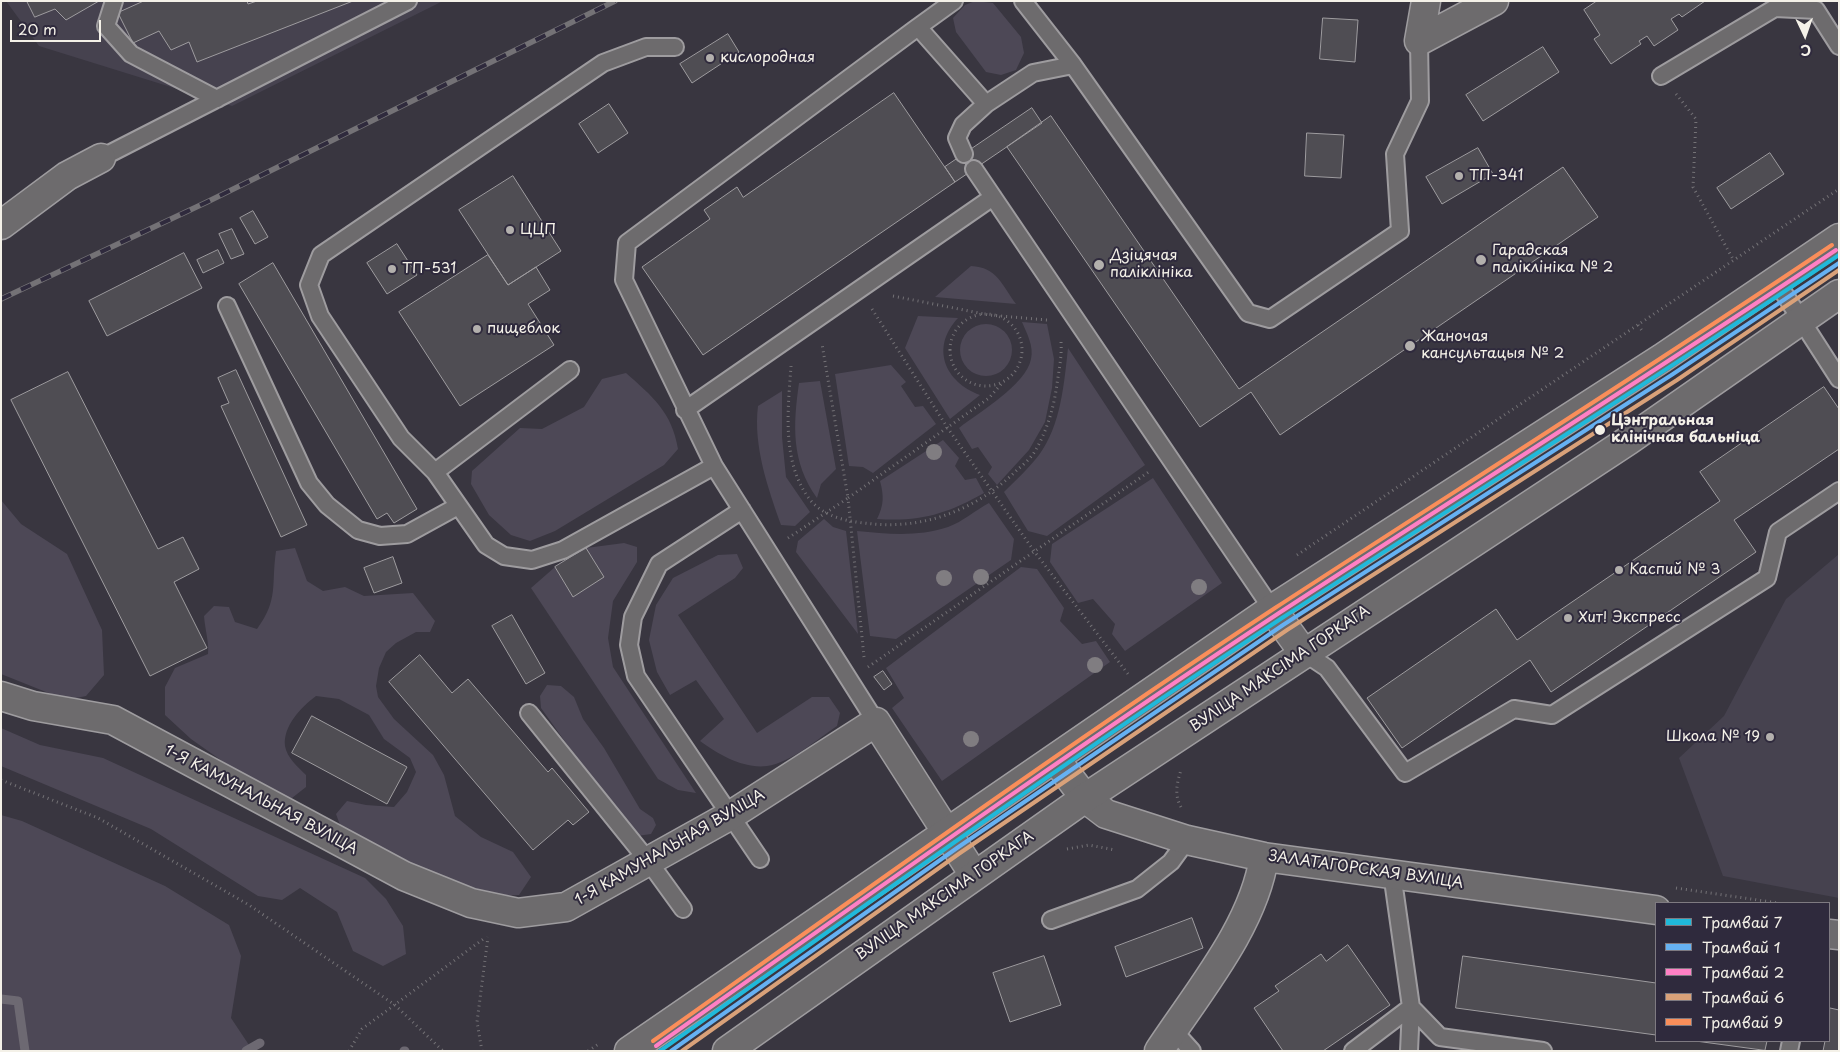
<!DOCTYPE html>
<html>
<head>
<meta charset="utf-8">
<style>
  body { margin:0 }
  #map { position:relative; width:1840px; height:1052px; overflow:hidden; background:#393640; font-family:"Playpen Sans",sans-serif }
  canvas { display:block }
  .frame { position:absolute; inset:0; border:2px solid #f4f1e8; pointer-events:none }
  .legend { position:absolute; left:1655px; top:902px; width:175px; height:140px; box-sizing:border-box; background:#2f2a3d; border:1px solid #7e7a81; margin:0; padding:6px 9px; list-style:none; font-size:15px; color:#f4f1e8 }
  .legend li { display:flex; align-items:center; gap:10px; height:25px }
  .legend b { width:25px; border:1px solid #7e7a81 }
  .north { position:absolute; left:1780px; top:10px; width:50px; height:50px; -webkit-text-stroke:4px #2f2a3d; paint-order:stroke; rotate:177deg; font-size:14px; font-weight:700; line-height:20px; text-align:center; color:#f4f1e8 }
  .north::after { content:''; display:block; margin:auto; width:18px; height:22px; background:#f4f1e8; clip-path:polygon(50% 0,100% 100%,50% 72%,0 100%) }
  .scale { position:absolute; left:10px; top:20px; width:91px; height:22px; box-sizing:border-box; border:2px solid #f4f1e8; border-top:0; padding-left:6px; font-size:15px; line-height:18px; white-space:nowrap; color:#f4f1e8; -webkit-text-stroke:4px #2f2a3d; paint-order:stroke }
</style>
</head>
<body>
<div id="map">
<canvas width="1840" height="1052"></canvas>
<div class="frame"></div>
<ul class="legend">
<li><b style="height:6px;background:#20b9da"></b>Трамвай 7</li>
<li><b style="height:6px;background:#66b1f2"></b>Трамвай 1</li>
<li><b style="height:6px;background:#ff80c5"></b>Трамвай 2</li>
<li><b style="height:6px;background:#d9a179"></b>Трамвай 6</li>
<li><b style="height:6px;background:#fa8e5a"></b>Трамвай 9</li>
</ul>
<div class="north">С</div>
<div class="scale">20 m</div>
</div>
<script>
const c = document.querySelector('canvas').getContext('2d');
c.lineJoin = 'round';
function fill(path, color) { c.fillStyle = color; c.fill(path, 'evenodd'); }
function stroke(path, color, width, dash) { c.strokeStyle = color; c.lineWidth = width; c.lineCap = dash ? 'butt' : 'round'; c.setLineDash(dash || []); c.stroke(path); }
function drawText(font, color, halo, rows, align = 'center') {
  c.font = font + ' "Playpen Sans",sans-serif'; c.lineWidth = 4; c.setLineDash([]); c.textBaseline = 'middle'; c.strokeStyle = halo; c.fillStyle = color; for (const [text, x, y, turn = 0] of rows) {
    c.save(); c.translate(x, y); c.rotate((+turn || 0) * Math.PI / 180); c.textAlign = isNaN(turn) ? turn : align; if (halo) c.strokeText(text, 0, 0); c.fillText(text, 0, 0); c.restore();
  }
}
const built = new Path2D(`
  M6 1H443L232 106 39 46Z
  M1839 554V898L1723 876 1679 758 1724 716 1786 599Z`);
const green = new Path2D(`
  M975 1 993 3 1021 37 1024 53 1016 70 1001 75 986 72 956 32 953 18 965 5Z
  M971 266C997 267 1002 285 1016 304L935 297Z
  M918 316 958 318C930 348 945 382 980 395L950 419 905 348Z
  M1022 322 1047 324 1054 359 1052 388 1045 422 1029 450 997 485 988 474 992 467 978 447 972 449 959 428C979 412 1026 385 1031 359 1034 346 1027 334 1022 322Z
  M960 350a26 26 0 1 1 52 0a26 26 0 1 1-52 0Z
  M1068 348 1145 465 1047 536 1028 531 1004 492C1016 480 1029 468 1039 455 1061 425 1064 384 1068 348Z
  M891 365 906 382 901 386 915 407 923 406 936 424 873 473 863 467 849 466 835 374Z
  M626 373C652 396 672 412 678 449L664 465 555 531 530 541 511 535 489 515 471 484 472 471 520 428 542 429 584 407 602 379Z
  M820 381 836 469 821 484 817 498C791 462 793 425 799 383Z
  M782 391V437L786 477 810 512 795 526 781 525C768 488 753 446 758 406Z
  M943 440 959 458 955 466 965 480 976 478 984 493C947 514 920 522 877 519 884 505 884 496 880 481Z
  M1153 478 1222 583 1125 651 1112 634 1115 624 1093 599 1078 603 1050 562 1052 544Z
  M1 500 21 524 67 554 102 630 104 675 86 696 66 700 1 674Z
  M989 503 1014 539 1011 560 896 639 870 636 857 531C888 534 918 537 948 527 962 522 976 510 989 503Z
  M824 519 833 527 846 531 858 634 796 552 798 541Z
  M624 543 637 547V562L613 601 608 638 613 667 696 793 678 790 658 779 531 588 555 567 573 596 586 548Z
  M295 548 307 581 323 591 345 587 364 596 413 593 435 621 430 632H416L396 643 386 652 379 668 376 686 378 697 394 719 433 755 444 775 455 816 481 837 513 852 531 877 519 895 495 896 451 881 406 862 340 825 336 814 347 801 366 805 394 807 407 792 416 772 410 758 384 739 369 715 339 699 316 696C301 707 283 726 285 746 287 758 298 767 306 775V787L292 798 269 794 191 739 165 715V687L175 668 208 654C209 641 205 630 204 616L214 606 229 607 235 622 257 629C279 599 271 585 276 551Z
  M737 554 743 568 735 578 678 615 757 733 812 697H829L840 713 837 726C818 739 790 763 767 766 743 769 718 754 700 741L724 719 696 680 670 695 657 672 649 640 656 605 673 578 718 555Z
  M1021 567 1037 569 1064 608 1060 621 1082 644 1096 641 1110 662 942 781 892 708 904 698 886 668Z
  M547 685 561 686 574 697 583 719 604 748 640 809 653 818 656 825 651 834 637 836 627 828 541 708 540 696Z
  M1 728 40 745 103 758 365 878 386 899 403 926 406 954 383 966 353 951 337 912 300 888 282 900 258 896 151 829 1 766Z
  M1 815 22 821 165 886 229 925 241 956 231 1018 253 1051H1Z`);
const stream = new Path2D(`
  M1 999 18 1001 25 1051
  M246 1051 260 1043
  M404 1051H405`);
const building = new Path2D(`
  M27 1H99L66 20 55 9 35 17Z
  M144 1H247L248 4 257 1H353L197 62 189 42 171 50 159 31 133 43 118 13Z
  M1597 1H1705L1682 17 1679 14 1671 19 1678 30 1654 46 1647 36 1639 41 1641 44 1611 64 1594 39 1600 35 1584 10Z
  M1323 18 1358 20 1355 62 1320 59Z
  M728 34 739 52 692 83 680 64Z
  M1543 47 1559 72 1483 121 1466 95Z
  M894 93 955 182 703 355 642 267 710 219 704 210 737 187 743 197Z
  M609 104 628 133 598 153 579 124Z
  M1032 108 1042 123 955 182 945 167Z
  M1051 116 1239 389 1563 167 1598 217 1280 435 1251 392 1200 427 1007 147Z
  M1307 133 1344 135 1341 178 1305 176Z
  M1478 148 1493 174 1442 204 1426 177Z
  M1770 153 1784 174 1731 209 1717 188Z
  M513 176 561 251 508 285 459 210Z
  M253 211 268 237 255 244 240 218Z
  M232 229 244 254 231 259 219 234Z
  M397 244 417 275 387 294 367 263Z
  M218 250 224 263 203 273 197 260Z
  M184 253 202 288 107 336 89 301Z
  M488 255 508 285 536 267 550 290 528 304 554 345 460 406 399 312Z
  M273 263 417 509 394 523 387 513 377 519 239 284Z
  M236 370 307 525 281 537 221 406 229 403 218 378Z
  M68 372 158 549 183 537 199 569 174 582 207 648 150 676 11 400Z
  M1824 387 1839 409V449L1734 520 1756 552 1551 692 1530 660 1402 748 1367 698 1496 609 1517 640 1550 617 1720 501 1700 472Z
  M586 548 604 577 573 597 555 567Z
  M393 557 402 583 374 593 364 568Z
  M512 615 545 673 526 684 492 626Z
  M420 655 452 693 468 679 548 772 552 768 589 812 573 825 568 820 533 850 389 682Z
  M883 671 892 684 884 690 874 677Z
  M312 716 407 767 387 804 292 753Z
  M1192 918 1203 948 1126 977 1115 947Z
  M1348 945 1390 1005 1323 1051H1283L1254 1008 1279 991 1275 986 1321 954 1326 961Z
  M1044 956 1061 1005 1010 1022 993 973Z
  M1463 956 1656 983V1035L1456 1008Z
  M1830 1008 1839 1010V1051H1823L1825 1041H1829Z
  M1696 1041H1767L1765 1050Z`);
const path = new Path2D(`
  M1676 94 1696 119 1693 187 1734 261
  M893 296 989 315 1047 320
  M872 309 947 427 1034 551 1128 674
  M950 350a36 36 0 1 1 72 0a36 36 0 1 1-72 0Z
  M1638 325 1643 332
  M791 366C788 410 781 464 811 501 827 519 852 522 873 524 927 529 979 508 1017 470 1023 465 1031 458 1035 451 1047 431 1054 407 1057 384 1059 370 1062 356 1061 342
  M788 538 848 498 822 344
  M1297 555 1839 189
  M864 657 848 498 989 398 1002 383
  M868 667 1150 471
  M1 780 98 818 249 905 395 1005 443 1051
  M1181 807C1174 795 1177 783 1181 770
  M1067 849 1089 845 1115 850
  M1676 888 1778 903
  M349 1051 362 1029 486 937
  M482 1051 477 1022 488 937
  M588 1051 600 1043`);
const lane = new Path2D(`
  M114 1 106 26 131 54 217 99
  M954 1 918 27 986 104
  M1023 1 1073 65 1248 313 1270 319 1400 231 1395 154 1420 101 1419 41
  M1661 76 1775 8 1816 10 1839 46
  M964 154 957 138 963 125 986 104 1033 73 1073 65
  M101 158 408 1
  M974 169 1272 609
  M1776 281 1839 379
  M227 306 309 483 327 505 358 530 380 536 407 534 458 506
  M570 370 435 472 486 545 504 556 532 560 563 550 714 466
  M685 410 993 197
  M435 472 401 438 320 316 309 285 321 255 603 63 646 47H675
  M742 510 659 564 633 617 629 645 636 676 760 859
  M1303 652 1327 668 1405 773 1514 709 1552 715 1767 578 1778 532 1839 491
  M529 713 649 862 683 909
  M876 722 714 466 624 280 627 243 918 27
  M1392 873 1411 1007 1440 1037 1543 1051
  M1051 920 1137 889 1171 862 1187 840
  M1173 1030 1192 1051
  M1353 1051 1411 1007
  M1409 1051 1411 1007
  M1789 1051 1791 1041`);
const street = new Path2D(`
  M1419 41 1494 1
  M1419 41 1426 1
  M1 225 67 176 101 158
  M1272 609 1303 652
  M1 696 33 706 113 720 404 876 471 903 518 913 566 907 731 815 876 722 974 875
  M1056 760 1085 798 1106 814 1187 840 1264 857 1656 910
  M1829 934 1839 935
  M1159 1051C1197 993 1254 926 1264 857`);
const secondary = new Path2D(`
  M629 1051 1272 609 1662 358 1839 238
  M727 1051 1085 798 1629 440 1839 294`);
const rail = new Path2D(`
  M1 299 207 202 615 1`);
const tram1 = new Path2D(`
  M660 1051C866 905 1071 757 1282 618 1468 497 1655 379 1839 255`);
const tram2 = new Path2D(`
  M671 1051 957 848 1283 625 1673 374 1839 263`);
const tram3 = new Path2D(`
  M656 1046C862 900 1068 752 1279 613 1464 492 1652 374 1836 250`);
const tram4 = new Path2D(`
  M682 1051 960 853 1287 630 1677 380 1839 270`);
const tram5 = new Path2D(`
  M653 1041C859 895 1064 747 1275 608 1461 487 1648 369 1832 245`);
const trees = [
  [934,452],
  [981,577],
  [944,578],
  [1199,587],
  [1095,665],
  [971,739]
];
const markers = [
  [710,58,5,"#b3b0ad"],
  [1459,176,5,"#b3b0ad"],
  [510,230,5,"#b3b0ad"],
  [1481,260,6,"#b3b0ad"],
  [1099,265,6,"#b3b0ad"],
  [392,269,5,"#b3b0ad"],
  [477,329,5,"#b3b0ad"],
  [1410,346,6,"#b3b0ad"],
  [1600,430,6,"#f4f1e8"],
  [1619,570,5,"#b3b0ad"],
  [1568,618,5,"#b3b0ad"],
  [1770,737,5,"#b3b0ad"]
];
const poiNames = [
  ["кислородная",720,58],
  ["ТП-341",1469,176],
  ["ЦЦП",520,230],
  ["Гарадская",1492,251],
  ["паліклініка № 2",1492,268],
  ["Дзіцячая",1110,256],
  ["паліклініка",1110,273],
  ["ТП-531",402,269],
  ["пищеблок",487,329],
  ["Жаночая",1421,337],
  ["кансультацыя № 2",1421,354],
  ["Каспий № 3",1629,570],
  ["Хит! Экспресс",1578,618],
  ["Школа № 19",1760,737,"right"]
];
const stopNames = [
  ["Цэнтральная",1611,421],
  ["клінічная бальніца",1611,438]
];
const streetNames = [
  ["ВУЛІЦА МАКСІМА ГОРКАГА",1280,669,-34],
  ["1-Я КАМУНАЛЬНАЯ ВУЛІЦА",261,800,28],
  ["1-Я КАМУНАЛЬНАЯ ВУЛІЦА",670,848,-30],
  ["ЗАЛАТАГОРСКАЯ ВУЛІЦА",1366,870,8],
  ["ВУЛІЦА МАКСІМА ГОРКАГА",945,896,-35]
];
fill(built, '#46424f');
fill(green, '#4d4856');
stroke(stream, '#6d6972', 9);
fill(building, '#4f4d53');
stroke(building, '#9e9c9f', 1);
stroke(lane, '#9e9c9f', 20);
stroke(street, '#9e9c9f', 31);
stroke(secondary, '#9e9c9f', 31);
stroke(path, '#747276', 3, [1, 4]);
stroke(lane, '#6d6b6d', 16);
stroke(street, '#6d6b6d', 28);
stroke(secondary, '#6d6b6d', 28);
stroke(rail, '#747276', 5.5);
stroke(rail, '#2f2a3d', 4, [11]);
stroke(tram1, '#20b9da', 4);
stroke(tram2, '#66b1f2', 4);
stroke(tram3, '#ff80c5', 4);
stroke(tram4, '#d9a179', 4);
stroke(tram5, '#fa8e5a', 4);
c.fillStyle = '#807d81';
for (const [x, y] of trees) { c.beginPath(); c.arc(x, y, 8, 0, 2 * Math.PI); c.fill(); }
for (const [x, y, r, color] of markers) { const dot = new Path2D(); dot.arc(x, y, r, 0, 2 * Math.PI); c.fillStyle = color; c.fill(dot); stroke(dot, '#2f2a3d', 2); }
drawText('15px', '#f4f1e8', '#2f2a3d', poiNames, 'left');
drawText('bold 15px', '#f4f1e8', '#2f2a3d', stopNames, 'left');
drawText('15px', '#f4f1e8', '#2f2a3d', streetNames);
</script>
</body>
</html>
